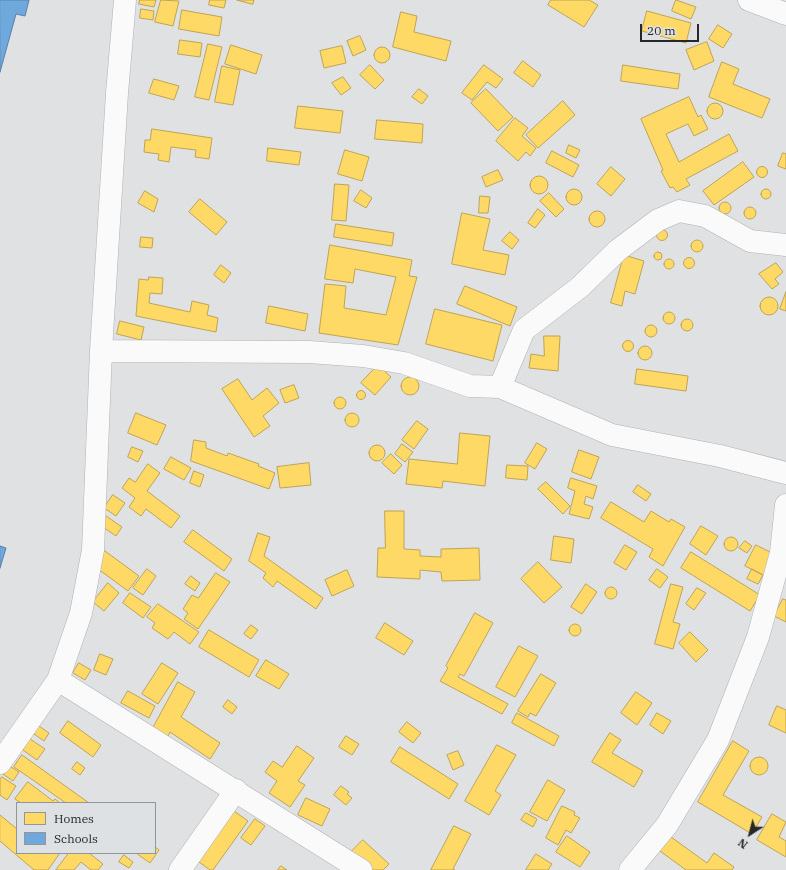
<!DOCTYPE html>
<html>
<head>
<meta charset="utf-8">
<style>
  body { margin:0 }
  #map { position:relative; width:786px; height:870px; overflow:hidden; background:#dfe1e3; font-family:"IBM Plex Serif",serif }
  canvas { display:block }
  .legend { position:absolute; left:16px; top:802px; width:140px; height:52px; box-sizing:border-box; background:#dee1e4; border:1px solid #949799; margin:0; padding:5px 7px; list-style:none; font-size:12px; color:#262728 }
  .legend li { display:flex; align-items:center; gap:8px; height:20px }
  .legend b { width:20px; border:1px solid #949799 }
  .north { position:absolute; left:730px; top:814px; width:40px; height:40px; -webkit-text-stroke:3px #dee1e4; paint-order:stroke; rotate:216deg; font-size:11px; font-weight:700; line-height:16px; text-align:center; color:#262728 }
  .north::after { content:''; display:block; margin:auto; width:14px; height:18px; background:#262728; clip-path:polygon(50% 0,100% 100%,50% 72%,0 100%) }
  .scale { position:absolute; left:640px; top:24px; width:59px; height:18px; box-sizing:border-box; border:2px solid #262728; border-top:0; padding-left:5px; font-size:12px; line-height:14px; white-space:nowrap; color:#262728; -webkit-text-stroke:3px #dee1e4; paint-order:stroke }
</style>
</head>
<body>
<div id="map">
<canvas width="786" height="870"></canvas>
<ul class="legend">
<li><b style="height:11px;background:#ffd966"></b>Homes</li>
<li><b style="height:11px;background:#6fa8dc"></b>Schools</li>
</ul>
<div class="north">N</div>
<div class="scale">20 m</div>
</div>
<script>
const c = document.querySelector('canvas').getContext('2d');
c.lineJoin = 'round';
function fill(path, color) { c.fillStyle = color; c.fill(path, 'evenodd'); }
function stroke(path, color, width, dash) { c.strokeStyle = color; c.lineWidth = width; c.lineCap = dash ? 'butt' : 'round'; c.setLineDash(dash || []); c.stroke(path); }
const homes = new Path2D(`
  M140 0H156L154 7 139 4Z
  M161 0 179 1 173 26 155 22Z
  M210 0H226L224 8 209 5Z
  M237 0H254L253 4Z
  M551 0H589L598 5 584 27 548 5Z
  M676 0 696 7 691 19 672 11Z
  M141 9 154 11 153 20 140 18Z
  M182 10 222 17 219 36 179 29Z
  M647 11 691 23 686 43 642 31Z
  M401 12 417 16 414 32 451 41 446 61 393 47Z
  M718 25 732 34 723 48 709 39Z
  M360 36 366 50 353 56 347 41Z
  M180 40 202 43 200 57 178 54Z
  M707 42 714 61 694 70 686 50Z
  M208 44 222 47 209 100 195 97Z
  M231 45 262 55 256 74 225 64Z
  M342 46 346 63 324 68 320 51Z
  M374 55a8 8 0 1 1 16 0a8 8 0 1 1-16 0Z
  M523 61 541 75 533 87 514 73Z
  M722 62 739 69 733 84 770 99 762 118 709 97Z
  M370 65 384 80 375 89 360 75Z
  M484 65 503 79 496 88 487 82 472 100 462 93Z
  M623 65 680 74 678 89 621 81Z
  M222 66 240 70 233 105 215 102Z
  M343 77 351 88 341 95 332 83Z
  M154 79 179 86 174 100 149 93Z
  M419 89 428 96 422 104 412 97Z
  M486 89 513 117 498 131 471 103Z
  M689 97 698 117 701 115 708 129 694 136 688 124 666 134 679 162 729 134 738 151 686 179 690 185 677 192 673 187 670 188 661 171 663 170 641 119Z
  M563 101 575 115 538 148 526 135Z
  M707 111a8 8 0 1 1 16 0a8 8 0 1 1-16 0Z
  M298 106 343 111 340 133 295 128Z
  M515 118 528 128 522 136 536 148 530 156 526 152 518 161 496 141Z
  M377 120 423 124 422 143 375 139Z
  M152 129 212 138 209 159 195 157 196 150 171 147 169 162 158 160 159 154 144 152 145 140H150Z
  M569 145 580 150 576 158 566 153Z
  M268 148 301 152 299 165 267 161Z
  M345 150 369 157 362 181 338 174Z
  M552 151 579 165 573 177 546 163Z
  M783 153 786 154V169L778 166Z
  M743 162 754 177 714 205 703 191Z
  M756.5 172a5.5 5.5 0 1 1 11 0a5.5 5.5 0 1 1-11 0Z
  M611 167 625 179 611 196 597 184Z
  M498 170 503 180 486 187 482 177Z
  M530 185a9 9 0 1 1 18 0a9 9 0 1 1-18 0Z
  M335 184 349 185 346 221 332 220Z
  M761 194a5 5 0 1 1 10 0a5 5 0 1 1-10 0Z
  M566 197a8 8 0 1 1 16 0a8 8 0 1 1-16 0Z
  M361 190 372 198 366 208 354 201Z
  M145 191 158 199 154 212 138 203Z
  M549 193 564 209 556 217 540 201Z
  M480 196 490 197 488 213H479Z
  M200 199 227 222 216 235 189 212Z
  M719 208a6 6 0 1 1 12 0a6 6 0 1 1-12 0Z
  M744 213a6 6 0 1 1 12 0a6 6 0 1 1-12 0Z
  M538 209 545 215 535 228 528 223Z
  M589 219a8 8 0 1 1 16 0a8 8 0 1 1-16 0Z
  M462 213 490 219 483 250 509 255 505 275 452 264Z
  M336 224 394 233 392 246 334 237Z
  M656.5 235a5.5 5.5 0 1 1 11 0a5.5 5.5 0 1 1-11 0Z
  M510 232 519 240 512 249 502 241Z
  M141 237 153 238 152 248 140 247Z
  M691 246a6 6 0 1 1 12 0a6 6 0 1 1-12 0Z
  M330 245 412 260 409 276 417 277 398 345 319 333 325 284 346 286 344 308 386 315 396 277 355 269 353 283 325 279Z
  M654 256a4 4 0 1 1 8 0a4 4 0 1 1-8 0Z
  M624 255 644 261 635 294 625 291 622 306 611 303Z
  M683.5 263a5.5 5.5 0 1 1 11 0a5.5 5.5 0 1 1-11 0Z
  M664 264a5 5 0 1 1 10 0a5 5 0 1 1-10 0Z
  M776 263 783 272 775 279 779 284 772 289 759 274Z
  M221 265 231 273 224 283 214 275Z
  M149 277 163 278 162 294 150 293 149 303 190 312 192 301 209 305 207 315 218 318 216 332 136 316 139 279 148 280Z
  M465 286 517 307 510 326 457 304Z
  M786 292V311L780 309Z
  M760 306a9 9 0 1 1 18 0a9 9 0 1 1-18 0Z
  M269 306 308 314 305 331 266 323Z
  M435 309 502 325 493 361 426 344Z
  M663 318a6 6 0 1 1 12 0a6 6 0 1 1-12 0Z
  M681 325a6 6 0 1 1 12 0a6 6 0 1 1-12 0Z
  M120 321 144 327 141 340 117 334Z
  M645 331a6 6 0 1 1 12 0a6 6 0 1 1-12 0Z
  M544 336H560L558 371 529 368 531 354 544 356Z
  M622.5 346a5.5 5.5 0 1 1 11 0a5.5 5.5 0 1 1-11 0Z
  M638 353a7 7 0 1 1 14 0a7 7 0 1 1-14 0Z
  M378 365 391 377 375 395 361 383Z
  M637 369 688 376 686 391 635 384Z
  M401 386a9 9 0 1 1 18 0a9 9 0 1 1-18 0Z
  M238 379 252 400 267 388 279 403 263 416 270 426 254 437 222 389Z
  M294 385 299 398 285 403 280 390Z
  M356.5 395a4.5 4.5 0 1 1 9 0a4.5 4.5 0 1 1-9 0Z
  M334 403a6 6 0 1 1 12 0a6 6 0 1 1-12 0Z
  M136 413 166 425 157 445 128 433Z
  M345 420a7 7 0 1 1 14 0a7 7 0 1 1-14 0Z
  M417 421 428 429 414 449 402 440Z
  M460 433 490 436 485 486 443 481 442 488 406 484 409 459 457 464Z
  M194 440 206 442V448L227 456 228 453 259 464 258 466 275 473 269 489 191 461Z
  M537 443 547 449 535 469 525 463Z
  M402 444 413 452 405 462 395 454Z
  M369 453a8 8 0 1 1 16 0a8 8 0 1 1-16 0Z
  M132 447 143 451 138 462 128 457Z
  M579 450 599 457 591 479 572 472Z
  M391 454 402 465 394 474 382 463Z
  M171 457 191 468 184 480 164 469Z
  M309 463 311 485 280 488 277 467Z
  M148 464 160 473 147 491 180 516 171 528 146 509 141 516 129 507 135 498 122 488 129 478 135 482Z
  M507 465 528 466 527 480 506 478Z
  M194 471 204 475 200 487 190 483Z
  M571 478 597 486 593 499 586 496 584 504 593 507 589 519 569 514 575 491 568 488Z
  M546 482 570 506 563 514 538 489Z
  M638 485 651 494 646 501 633 492Z
  M113 495 125 503 116 516 104 508Z
  M611 502 644 522 651 511 669 522 671 519 685 527 663 566 649 557 653 549 601 518Z
  M385 511H404V549L420 550V556L441 557V549L479 548 480 580 442 581 441 572 420 570V579L377 577 378 548H385Z
  M106 516 122 527 116 536 100 525Z
  M701 526 718 536 706 555 690 544Z
  M193 530 232 559 224 571 184 542Z
  M258 533 270 537 264 556 323 598 316 609 277 581 273 587 263 578 266 573 249 561Z
  M554 536 574 539 571 563 551 560Z
  M724 544a7 7 0 1 1 14 0a7 7 0 1 1-14 0Z
  M745 541 752 546 747 553 739 548Z
  M625 545 637 552 626 570 614 563Z
  M756 545 778 556 767 577 745 566Z
  M105 551 139 576 128 591 94 566Z
  M691 552 760 595 750 611 681 568Z
  M538 562 562 587 544 603 521 579Z
  M147 569 156 576 143 595 133 588Z
  M657 569 668 577 660 588 649 580Z
  M752 569 763 575 758 584 747 579Z
  M347 570 354 586 332 596 325 580Z
  M216 573 230 582 198 629 184 619 188 613 183 609 192 595 198 598Z
  M191 576 200 583 195 591 185 584Z
  M108 583 119 593 104 611 93 602Z
  M586 584 597 592 582 614 571 607Z
  M671 584 683 587 673 622 680 624 673 649 655 644Z
  M605 593a6 6 0 1 1 12 0a6 6 0 1 1-12 0Z
  M697 588 706 593 694 610 686 604Z
  M130 593 151 607 143 618 123 603Z
  M783 599 786 600V622L774 616Z
  M158 604 199 632 190 644 174 632 168 639 152 628 155 623 147 617Z
  M475 613 493 623 464 676 460 674 458 677 508 704 502 714 440 681 448 668 446 666Z
  M385 623 413 641 404 655 376 638Z
  M569 630a6 6 0 1 1 12 0a6 6 0 1 1-12 0Z
  M251 625 258 630 251 639 244 634Z
  M209 630 259 660 249 677 199 647Z
  M690 632 708 650 696 662 679 643Z
  M519 646 538 656 515 697 496 687Z
  M100 654 113 659 106 675 94 670Z
  M266 660 289 674 279 689 256 676Z
  M79 663 91 670 85 680 73 673Z
  M162 663 178 673 158 704 142 694Z
  M541 674 556 683 536 716 530 713 528 717 518 711Z
  M178 682 195 692 181 717 220 743 210 759 170 732 167 738 152 730Z
  M128 691 155 706 149 718 121 703Z
  M636 692 652 703 637 725 621 713Z
  M228 700 237 707 232 714 223 707Z
  M777 706 786 710V733L769 725Z
  M517 713 559 736 554 746 512 723Z
  M657 713 671 721 663 734 650 725Z
  M68 721 101 745 93 757 60 733Z
  M407 722 421 733 413 743 399 732Z
  M39 726 49 733 44 741 34 734Z
  M610 733 621 740 612 753 643 771 634 787 592 762Z
  M346 736 359 744 352 755 339 747Z
  M30 739 45 749 37 760 23 750Z
  M733 741 749 751 723 795 762 817 752 834 698 802Z
  M497 745 516 755 495 791 501 795 489 815 465 801Z
  M297 746 314 758 298 781 305 785 290 807 269 793 277 781 265 772 273 761 282 767Z
  M400 747 458 784 449 799 391 762Z
  M458 751 464 765 453 770 447 755Z
  M22 755 89 803H66L14 767Z
  M750 766a9 9 0 1 1 18 0a9 9 0 1 1-18 0Z
  M77 762 85 768 80 775 72 769Z
  M5 763 19 772 13 781 0 772Z
  M2 777 16 786 7 800 0 795V780Z
  M548 780 565 790 547 821 530 812Z
  M28 782 53 801 55 799 60 803H21L15 799Z
  M341 786 349 792 347 794 352 798 346 805 334 795Z
  M306 798 330 809 322 826 298 815Z
  M562 806 575 812 574 815 580 818 571 833 566 830 558 845 546 838Z
  M231 809 248 821 213 870H210L195 859Z
  M526 813 537 819 533 827 521 820Z
  M772 814 786 822 779 837 786 841V857L757 840Z
  M0 815 17 829V853H60L48 870H34L0 841Z
  M255 819 265 826 251 845 241 838Z
  M454 826 471 834 453 869 455 870H431Z
  M567 836 590 852 580 867 556 852Z
  M671 837 707 863 714 853 734 867 732 870H686L660 851Z
  M363 840 389 864 383 870H371L351 852Z
  M155 847 159 850 150 863 136 853H155Z
  M69 853H89L103 864 98 870H91L81 862 74 870H56Z
  M536 854 552 864 548 870H526Z
  M124 855 133 862 129 868 119 862Z
  M281 866 287 870H278Z`);
const schools = new Path2D(`
  M0 0H29L25 16 16 14 0 72Z
  M0 546 6 548 0 568Z`);
const minor = new Path2D(`
  M749 0 786 14
  M101 351 309 352 363 356 404 363 470 386 500 387 612 435 720 456 786 473
  M500 387 524 330 580 287 618 250 658 220 679 211 705 216 750 241 786 245
  M58 680 361 870
  M0 763 58 680 81 613 93 550 101 351 117 93 125 0
  M180 870 236 790
  M630 870 667 825 718 740 758 637 781 553 786 505`);
fill(homes, '#ffd966');
stroke(homes, '#bea453', 1);
fill(schools, '#6fa8dc');
stroke(schools, '#5981a6', 1);
stroke(minor, '#b0b1b3', 23);
stroke(minor, '#fafafb', 22);
</script>
</body>
</html>
